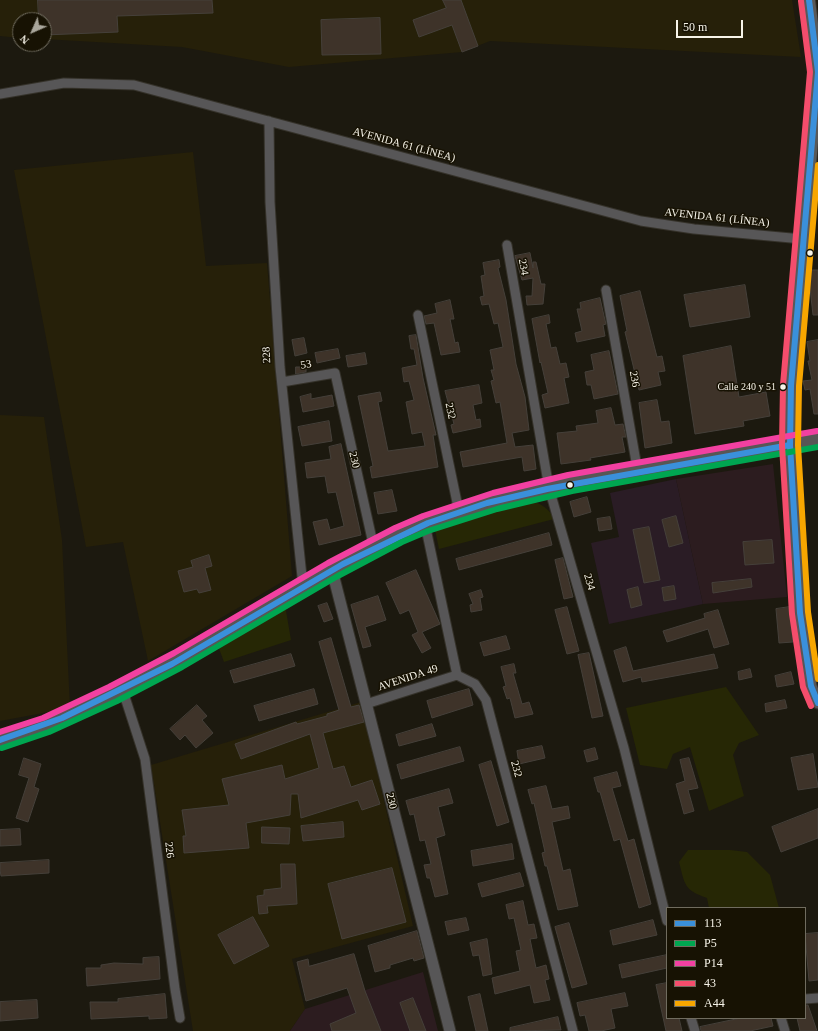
<!DOCTYPE html>
<html>
<head>
<meta charset="utf-8">
<style>
  body { margin:0 }
  #map { position:relative; width:818px; height:1031px; overflow:hidden; background:#1c190f; font-family:Georgia,serif }
  canvas { display:block }
  .legend { position:absolute; left:666px; top:907px; width:140px; height:112px; box-sizing:border-box; background:#171203; border:1px solid #706c5f; margin:0; padding:5px 7px; list-style:none; font-size:12px; color:#f6f3e8 }
  .legend li { display:flex; align-items:center; gap:8px; height:20px }
  .legend b { width:20px; border:1px solid #706c5f }
  .north { position:absolute; left:12px; top:12px; width:40px; height:40px; box-sizing:border-box; background:#171203; border:1px solid #706c5f; border-radius:50%; rotate:225deg; font-size:11px; font-weight:700; line-height:16px; text-align:center; color:#f6f3e8 }
  .north::after { content:''; display:block; margin:auto; width:14px; height:18px; background:#aaa79c; clip-path:polygon(50% 0,100% 100%,50% 72%,0 100%) }
  .scale { position:absolute; left:676px; top:20px; width:67px; height:18px; box-sizing:border-box; border:2px solid #f6f3e8; border-top:0; padding-left:5px; font-size:12px; line-height:14px; white-space:nowrap; color:#f6f3e8; -webkit-text-stroke:3px #171203; paint-order:stroke }
</style>
</head>
<body>
<div id="map">
<canvas width="818" height="1031"></canvas>
<ul class="legend">
<li><b style="height:5px;background:#3a90db"></b>113</li>
<li><b style="height:5px;background:#00a651"></b>P5</li>
<li><b style="height:5px;background:#f240a1"></b>P14</li>
<li><b style="height:5px;background:#f44d6c"></b>43</li>
<li><b style="height:5px;background:#f7a600"></b>A44</li>
</ul>
<div class="north">N</div>
<div class="scale">50 m</div>
</div>
<script>
const c = document.querySelector('canvas').getContext('2d');
c.lineJoin = 'round';
function fill(path, color) { c.fillStyle = color; c.fill(path, 'evenodd'); }
function stroke(path, color, width, dash) { c.strokeStyle = color; c.lineWidth = width; c.lineCap = dash ? 'butt' : 'round'; c.setLineDash(dash || []); c.stroke(path); }
function drawText(font, color, halo, rows, align = 'center') {
  c.font = font + ' Georgia,serif'; c.lineWidth = 3; c.setLineDash([]); c.textBaseline = 'middle'; c.strokeStyle = halo; c.fillStyle = color; for (const [text, x, y, turn = 0] of rows) {
    c.save(); c.translate(x, y); c.rotate((+turn || 0) * Math.PI / 180); c.textAlign = isNaN(turn) ? turn : align; if (halo) c.strokeText(text, 0, 0); c.fillText(text, 0, 0); c.restore();
  }
}
const commercial = new Path2D(`
  M676 479 703 604 609 624 591 543 619 537 610 493Z`);
const built = new Path2D(`
  M0 0H792L801 57 490 41 462 52 289 67 182 47 44 39V20H20V38L0 36Z
  M193 152 206 266 267 263 292 576 148 661 123 542 86 547 14 170Z
  M0 415 44 417 62 540 70 708 0 721Z
  M361 702 413 926 292 959 305 1009 290 1031H193L151 765Z`);
const education = new Path2D(`
  M773 464 787 597 703 604 676 479Z
  M423 972 438 1031H290L305 1009Z`);
const green = new Path2D(`
  M531 500C542 505 549 508 554 519L439 549 434 525 507 504Z
  M285 605 291 640 224 662 217 643Z
  M726 687 759 735 739 743 733 755 744 796 709 811 690 747 673 754 667 769 640 765 626 708Z
  M688 850H730L747 852 770 875 779 908H709L707 898C684 890 685 885 679 862Z`);
const building = new Path2D(`
  M38 0H212L213 13 117 16 118 32 44 35V20H39Z
  M443 0H461L478 46 462 52 452 25 419 37 413 20 446 8Z
  M380 18 381 54 322 55 321 20Z
  M530 253 533 268V262H536L541 284H545L543 304 527 305 526 296H532L533 278 522 280 515 256Z
  M499 260 500 267 498 268 506 300 516 364 525 397 529 430 512 433 515 447 533 445 536 469 524 471 522 457 463 467 460 452 507 443 500 402 496 403 491 381 494 380 491 370H494L490 350 503 347 498 323 494 324 489 304 482 305 480 297 484 296 481 276 485 275 483 263Z
  M811 270H818V315H813L810 288Z
  M745 285 750 317 690 327 684 295Z
  M640 291 657 357 662 356 665 371 658 372 661 385 639 390 625 332 627 331 620 296Z
  M600 298 604 316 606 324 603 325 605 336 577 342 575 333 582 331 577 309H581L580 303Z
  M450 300 454 319H450L455 343 458 342 460 352 441 355 434 323 426 324 424 316 437 313 435 304Z
  M549 315 550 323 546 324 551 348 556 347 560 364 566 363 569 377 564 378 569 403 545 408 542 395 548 393 541 362 540 363 532 319Z
  M416 335 423 378 436 435H433L438 467 372 478 370 467 373 466 358 396 380 392 382 401 378 402 388 451 425 446 422 432 412 434 406 402 414 400 409 381 404 382 402 368 417 365 414 349H411L409 336Z
  M304 338 307 353 295 356 292 340Z
  M818 340V414H814L810 389 805 390 803 381 812 380 808 361H810L807 342Z
  M731 346 739 397 766 392 770 416 743 421 744 426 695 434 683 356Z
  M338 349 340 358 317 363 315 353Z
  M609 351 618 394 594 399 591 385H587L585 372 594 370 591 355Z
  M365 353 367 364 348 367 346 356Z
  M296 367H306V372L296 374Z
  M479 385 482 403 473 405 476 420 480 419 481 427 453 433 451 425 454 424 445 391Z
  M311 394V399L332 395 334 406 303 412 300 397Z
  M657 400 661 422 669 421 672 443 645 448 639 403Z
  M611 408 615 425 623 424 626 437H622L625 452 590 458 591 460 561 464 557 433 577 431 576 426 598 423 596 411Z
  M329 421 332 441 302 446 298 427Z
  M341 444 361 535 319 545 313 522 327 519 330 530 344 526 336 492 328 493 325 476 307 478 305 463 331 459 329 447Z
  M392 490 397 511 378 514 374 493Z
  M587 497 591 512 574 517 570 502Z
  M676 516 683 543 669 547 662 520Z
  M610 517 612 529 599 531 597 519Z
  M649 527 660 580 644 583 633 530Z
  M549 533 552 545 459 570 456 559Z
  M772 540 774 563 745 565 743 542Z
  M209 555 212 566 205 568 211 590 199 593 197 589 184 592 178 571 193 567 191 561Z
  M563 558 573 597 564 599 555 560Z
  M416 570 440 624 422 632 431 648 422 653 412 635 418 632 409 610 400 614 386 583Z
  M751 579 752 587 713 593 712 583Z
  M674 586 676 599 664 601 662 588Z
  M638 587 642 605 631 608 627 590Z
  M481 590 483 597 480 598 482 610 471 612 470 605 473 604 469 594Z
  M378 596 386 620 365 627 371 646 363 648 351 605Z
  M327 603 333 619 324 622 318 606Z
  M567 607 579 651 567 654 555 610Z
  M790 607 793 642 779 643 776 609Z
  M718 610 729 644 714 648 708 629 667 642 663 631 705 618 704 614Z
  M506 636 510 649 484 656 480 643Z
  M331 638 351 707 359 705 364 722 323 733 333 769 344 766 351 787 372 780 380 804 362 810 358 800 301 818 298 794H291L290 815 246 823 249 848 184 853 183 836H186L182 810 229 805 222 779 282 765 285 779 319 768 310 734 241 759 235 744 296 722 297 724 327 716V714L339 710 319 642Z
  M626 647 633 671 714 654 718 668 642 682 641 677 623 682 614 651Z
  M589 653 603 716 592 718 578 655Z
  M291 654 295 666 234 683 230 671Z
  M514 664 516 673H513L522 704 529 702 533 714 515 718 510 698 507 699 503 687 506 686 501 667Z
  M750 669 752 677 739 680 738 672Z
  M791 672 794 684 777 687 775 676Z
  M314 689 318 704 259 721 254 706Z
  M469 689 473 705 432 718 427 701Z
  M785 700 787 708 766 712 765 704Z
  M197 705 207 716 202 720 213 733 196 748 185 735 180 740 170 729Z
  M432 724 436 736 399 746 396 735Z
  M542 746 545 758 519 764 517 751Z
  M460 747 464 761 401 779 397 765Z
  M595 748 598 759 587 762 584 751Z
  M813 754 818 787 798 790 791 758Z
  M24 758 41 764 34 787 39 789 28 822 16 818 29 778 19 775Z
  M689 758 698 788 688 790 694 811 684 814 676 784 685 781 680 760Z
  M491 761 509 822 497 826 479 765Z
  M617 772 621 786 612 788 628 841 634 839 651 904 639 908 620 839 614 841 600 792H598L594 778Z
  M546 786 552 809 568 806 570 818 552 822 563 871 570 869 578 906 558 910 547 866H545L542 853 545 852 534 803 532 804 528 790Z
  M449 789 453 803 438 807 445 835 436 838 448 894 435 897 430 878H427L424 865 431 864 425 840 420 841 414 814 410 815 406 801Z
  M818 809V838L781 852 772 827Z
  M343 822 344 837 303 841 301 826Z
  M262 827 290 828 289 844 262 843Z
  M20 829 21 845 0 846V830Z
  M512 844 514 859 473 866 471 851Z
  M49 860V873L1 876 0 870V863Z
  M281 864H295L297 904 267 906 268 913 259 914 257 896 264 895V890L281 888Z
  M392 868 406 922 342 939 328 884Z
  M520 873 524 886 482 897 478 884Z
  M523 901 528 925 534 924 537 938 530 939 536 968 546 965 549 979 545 980 550 1000 534 1003 530 985 495 994 492 978 520 971 516 951 521 950 514 918 509 919 506 905Z
  M253 917 269 946 234 964 218 935Z
  M466 918 469 930 448 935 445 922Z
  M653 920 657 935 613 945 610 931Z
  M569 923 587 984 572 988 555 927Z
  M417 931 424 958 414 961 413 958 390 965V968L375 972 368 946Z
  M818 933V980L809 981 805 934Z
  M487 939 492 974 483 976 479 955 473 956 470 943Z
  M354 954 365 991 381 1031H332L330 1024 356 1013 347 988 306 1001 297 962 308 959 309 966Z
  M667 955V968L622 978 619 965Z
  M159 957 160 979 87 986 86 968H101V965L114 963 143 964V958Z
  M667 983V1018H679L682 1031H666L656 985Z
  M625 993 628 1006 611 1009 615 1028 601 1031H589L585 1015 580 1016 577 1003Z
  M165 994 167 1018 149 1019V1016L91 1019 90 1002H118V999Z
  M480 994 488 1031H476L468 997Z
  M413 998 426 1031H410L400 1003Z
  M37 1000 38 1018 0 1021V1002Z
  M805 1005H808L817 1031H800L797 1018H805Z
  M558 1017 561 1030 510 1031V1028Z
  M741 1018H771L773 1026 750 1031H701L700 1027Z`);
const minor = new Path2D(`
  M0 94 64 83 134 85 641 221 694 229 802 239
  M269 121 270 202 280 367 303 586
  M507 245 549 488 624 748 667 921
  M606 290 638 473
  M418 315 459 512
  M282 382 335 373 374 548
  M425 524 457 675
  M457 675 475 684 486 700 573 1031
  M122 688 145 759 175 989 180 1018
  M366 704 457 675
  M805 999 818 998
  M691 1018 695 1031
  M781 1018 785 1031`);
const tertiary = new Path2D(`
  M790 445 800 613 811 686 818 703
  M332 570 450 1031`);
const secondary = new Path2D(`
  M790 445 791 386 818 72 809 0`);
const primary = new Path2D(`
  M0 740 46 725 113 694 178 660 222 633 332 570 399 535 425 524 495 501 570 483 818 439`);
const bus1 = new Path2D(`
  M809 0 818 72 791 386 790 445 800 613 811 686 818 703
  M0 740 62 718 172 664 343 564 428 523 487 503 547 489 790 445`);
const bus2 = new Path2D(`
  M2 748 49 732 117 701 182 667 336 577 402 542 428 531 497 509 572 491 818 447`);
const bus3 = new Path2D(`
  M0 732 43 718 109 687 174 653 328 563 395 528 423 516 493 493 568 475 817 431`);
const bus4 = new Path2D(`
  M801 1 810 72 783 385 782 445 792 614 803 687 811 706`);
const bus5 = new Path2D(`
  M818 165 799 386 798 445 808 612 818 679`);
const markers = [
  [810,253,3.5,"#f6f3e8"],
  [783,387,3.5,"#f6f3e8"],
  [570,485,3.5,"#f6f3e8"]
];
const busNames = [
  ["Calle 240 y 51",776,387]
];
const streetNames = [
  ["AVENIDA 61 (LÍNEA)",404,145,15],
  ["AVENIDA 61 (LÍNEA)",717,218,6],
  ["234",523,267,80],
  ["228",267,355,-93],
  ["53",306,365,-9],
  ["236",634,379,80],
  ["232",450,411,78],
  ["230",354,460,77],
  ["234",589,582,74],
  ["AVENIDA 49",408,678,-18],
  ["232",516,769,75],
  ["230",391,801,76],
  ["226",169,850,83]
];
fill(commercial, '#2a1c25');
fill(built, '#262009');
fill(education, '#2c1c1f');
fill(green, '#262705');
fill(building, '#3e3329');
stroke(building, '#45403a', 1);
stroke(minor, '#35322a', 11);
stroke(tertiary, '#35322a', 13);
stroke(secondary, '#35322a', 14);
stroke(primary, '#35322a', 15);
stroke(minor, '#575657', 9);
stroke(tertiary, '#575657', 11);
stroke(secondary, '#595958', 12);
stroke(primary, '#585655', 13);
stroke(bus1, '#3a90db', 6);
stroke(bus2, '#00a651', 6);
stroke(bus3, '#f240a1', 6);
stroke(bus4, '#f44d6c', 6);
stroke(bus5, '#f7a600', 6);
for (const [x, y, r, color] of markers) { const dot = new Path2D(); dot.arc(x, y, r, 0, 2 * Math.PI); c.fillStyle = color; c.fill(dot); stroke(dot, '#171203', 1.5); }
drawText('10px', '#f6f3e8', '#171203', busNames, 'right');
drawText('11px', '#f6f3e8', '#171203', streetNames);
</script>
</body>
</html>
